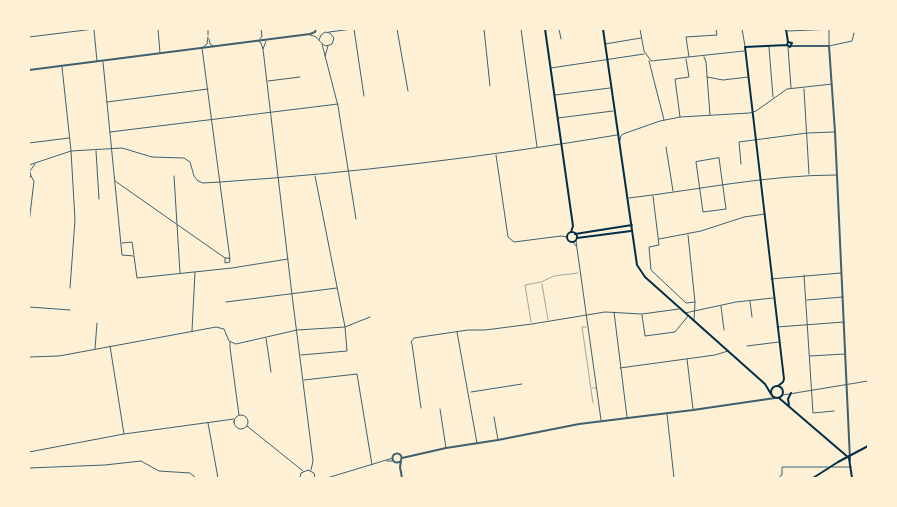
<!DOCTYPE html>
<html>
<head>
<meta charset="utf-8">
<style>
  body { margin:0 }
  #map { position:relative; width:897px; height:507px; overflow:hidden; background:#fdf0d5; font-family:Raleway,sans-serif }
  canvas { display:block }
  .frame { position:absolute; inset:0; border:30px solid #fdf0d5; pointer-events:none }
</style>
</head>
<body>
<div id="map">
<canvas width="897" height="507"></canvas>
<div class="frame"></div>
</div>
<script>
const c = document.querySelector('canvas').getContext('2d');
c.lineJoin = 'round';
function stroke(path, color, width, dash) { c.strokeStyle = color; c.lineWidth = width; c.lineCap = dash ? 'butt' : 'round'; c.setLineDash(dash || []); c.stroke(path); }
const service = new Path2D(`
  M542 284 548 320
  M531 322 525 285 541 282 554 276 578 273
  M586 327H582L593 403
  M592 388H596`);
const pedestrian = new Path2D(`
  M829 29V45`);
const minor = new Path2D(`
  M158 29 160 53
  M208 29V35
  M354 29 364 96
  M397 29 408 91
  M484 29 490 86
  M521 29 537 147
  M559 29 561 39
  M640 29 644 51 651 61 744 51
  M742 29 745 46
  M94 30 97 61
  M788 31 835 29
  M329 32 353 29
  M310 35C319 36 319 43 326 46L332 44 334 38 330 33 325 32 321 35 319 40
  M29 37 94 29
  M208 37 207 44 202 48 230 259
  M209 39 210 44 213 46
  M260 39 262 36 261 29
  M258 41 261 43 263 49 266 41
  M322 44 338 106 356 219
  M605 44 641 38
  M829 46 852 41 854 33
  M769 47 773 97
  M788 47 791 88
  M263 49 292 295 313 461 311 470
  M325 56 328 46
  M689 57 686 37 717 35 716 29
  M704 57 706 62 710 115
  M649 61 664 120
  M103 62 122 255 134 256 137 278 232 268 288 259
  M62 67 71 151 75 220 70 288
  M551 68 644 54
  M707 77 723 80 748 77
  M268 81 300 77
  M804 89 809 174
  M555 95 610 88
  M107 102 208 89
  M680 117 675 79 689 77 686 59
  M558 118 613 111
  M110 132 338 104
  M620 140 621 136 623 134 660 121 680 117 750 113 756 111 787 89 832 84
  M29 143 69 138
  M666 147 673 191
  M96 151 99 199
  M496 155 508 237 514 242 561 236 567 237
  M719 158 726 209 703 212 696 162Z
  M741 164 739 142 807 133 834 132
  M29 165 71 151 122 148 152 157 184 158 190 162 194 176 198 181 203 183 220 182C353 173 485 157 617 135
  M29 170 31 175 29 180
  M30 171 35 164
  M174 176 180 273
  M115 181 225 258H229L230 262 225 263V258
  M653 196 659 245 649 247 651 270 686 303 695 302
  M629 198C698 190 766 175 836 175
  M29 223 34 181 31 176
  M688 235 695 302 694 320
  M659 239 701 231 744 217 765 214
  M576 241 601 420
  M573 242 576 246
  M122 243 132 242 134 255
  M804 275 813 413 834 411
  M771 279 841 273
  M807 300 843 297
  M750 301 752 317
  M226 302 337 288
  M721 306 724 330
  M29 307 70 310
  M614 312 627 417
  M685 313 736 302 773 298
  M642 315 645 336 675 332 688 316
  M777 327 844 322
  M192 331 195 272
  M457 332 477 443
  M266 338 271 372
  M230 342V348L239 415
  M110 346 124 434
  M747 346 779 342
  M95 349 97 323
  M301 355 347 351 345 327 315 176
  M810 356 845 354
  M29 357 59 356 216 327 224 329 229 341 236 344 297 330 345 327 370 317
  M687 359 693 409
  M620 368 715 355 728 351
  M304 380 357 374 372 465
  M471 392 522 384
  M783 395 868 381
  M421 408 412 344 411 342 414 338 468 330H485L532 324 605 312 642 314 679 309
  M440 409 446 448
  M667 414 674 478
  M234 422a7 7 0 1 1 14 0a7 7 0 1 1-14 0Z
  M494 417 498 440
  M208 423 218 478
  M247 426 303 471
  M29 452 124 434 234 419
  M387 461H394
  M832 467H851
  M29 468 105 465 141 461 159 471 190 473 196 478
  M300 478 301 473 308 470 314 473 315 478
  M327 478 393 458
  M778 478 782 475V467H828`);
const tertiary = new Path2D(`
  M791 46H829L835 132 850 460
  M29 70 310 34 315 32 316 29
  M392.5 458a4.5 4.5 0 1 1 9 0a4.5 4.5 0 1 1-9 0Z
  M402 458 446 448 498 440 579 424 693 410 775 398
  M401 461 400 467 402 478`);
const secondary = new Path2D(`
  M545 29 573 226 571 232
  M603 29 637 265 645 277 765 384 771 394
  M786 29 788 42 787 45 790 47 792 43 788 42
  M567 237a5 5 0 1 1 10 0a5 5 0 1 1-10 0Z
  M575 234 632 225
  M577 238 631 231
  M771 392a6 6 0 1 1 12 0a6 6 0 1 1-12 0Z
  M778 386 783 382 784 379 745 47 787 45
  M779 398 849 458 852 478
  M789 405 788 399 791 393
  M813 478 838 462 868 446`);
stroke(service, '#3f606c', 0.5);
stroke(pedestrian, '#3f606c', 1);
stroke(minor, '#3f606c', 1);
stroke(tertiary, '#3f606c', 2);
stroke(secondary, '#003049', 2);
</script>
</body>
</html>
